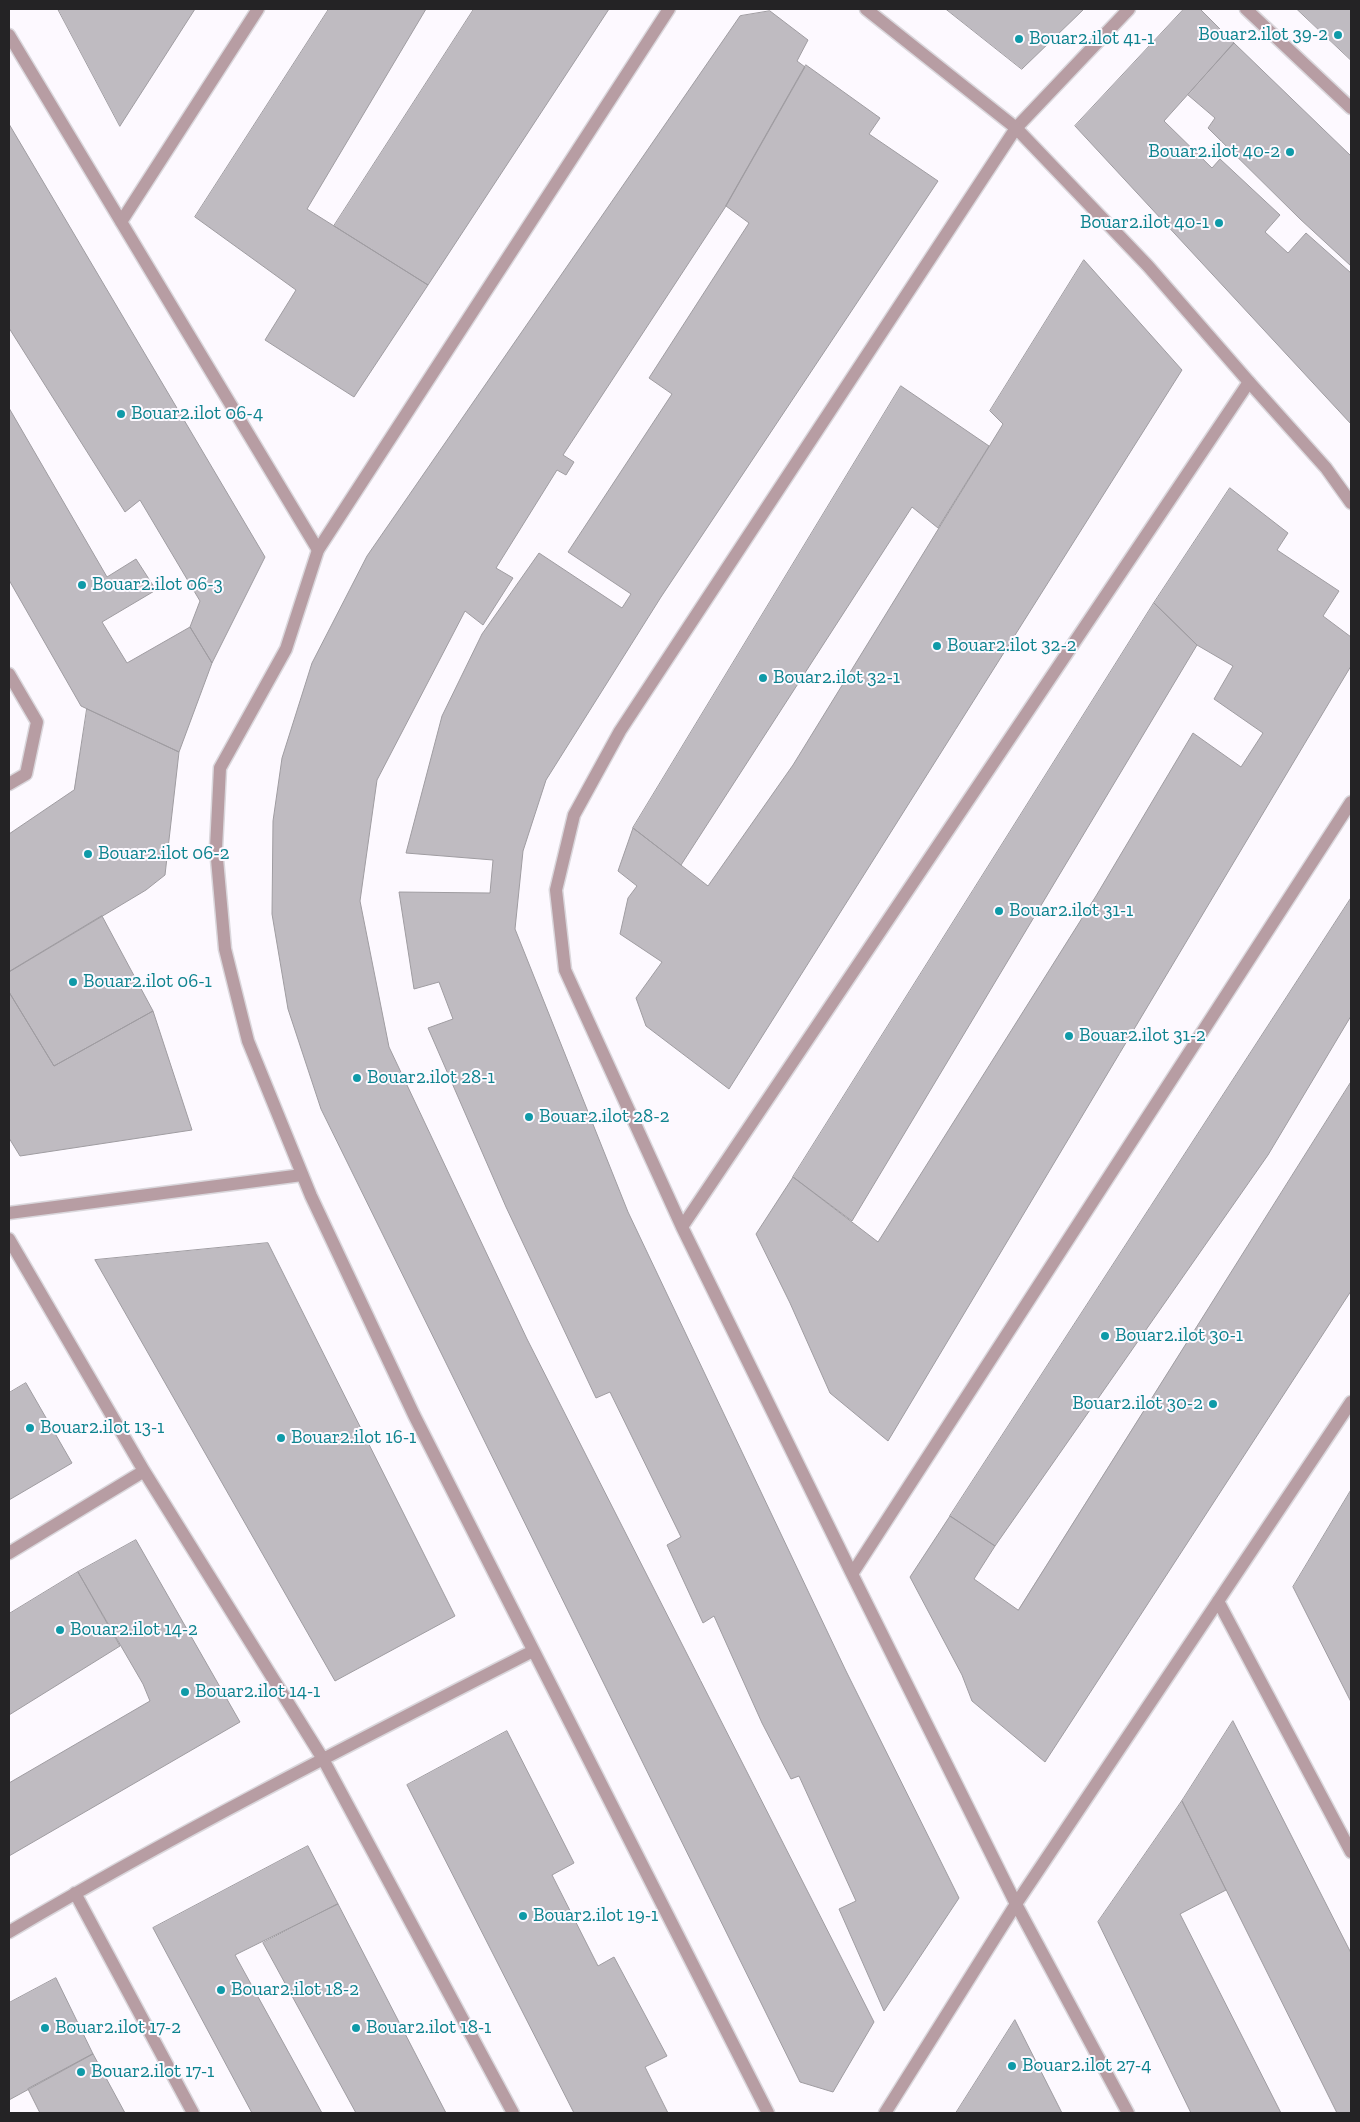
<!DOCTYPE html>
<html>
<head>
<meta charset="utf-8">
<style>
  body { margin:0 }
  #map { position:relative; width:1360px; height:2122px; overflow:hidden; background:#fdf9ff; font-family:"Zilla Slab",serif }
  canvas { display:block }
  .frame { position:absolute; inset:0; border:10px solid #242325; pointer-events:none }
</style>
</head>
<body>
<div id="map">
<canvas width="1360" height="2122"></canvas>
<div class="frame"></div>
</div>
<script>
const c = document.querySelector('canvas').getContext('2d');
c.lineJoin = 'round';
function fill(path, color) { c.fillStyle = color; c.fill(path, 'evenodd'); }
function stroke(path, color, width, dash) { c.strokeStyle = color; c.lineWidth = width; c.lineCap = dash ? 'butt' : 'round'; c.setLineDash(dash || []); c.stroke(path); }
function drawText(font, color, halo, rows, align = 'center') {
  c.font = font + ' "Zilla Slab",serif'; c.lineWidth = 4; c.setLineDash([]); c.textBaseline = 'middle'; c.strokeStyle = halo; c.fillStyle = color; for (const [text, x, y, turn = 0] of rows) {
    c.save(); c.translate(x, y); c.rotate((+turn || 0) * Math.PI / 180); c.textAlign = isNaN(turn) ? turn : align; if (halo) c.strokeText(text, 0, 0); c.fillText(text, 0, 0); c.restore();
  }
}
const building = new Path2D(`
  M58 9H195L120 126Z
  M329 9H426L307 209 428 285 354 397 265 340 296 290 195 217Z
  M474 9H609L428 285 334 226Z
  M946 9H1084L1022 69Z
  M1184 9H1200L1234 43 1164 121 1212 168 1220 159 1280 215 1265 232 1288 253 1306 233 1351 273V424L1075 126Z
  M1297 9H1351V60Z
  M770 11 808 40 797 61 805 67 726 206 563 455 574 462 566 475 557 470 496 568 513 578 483 625 465 611 377 780 360 901 389 1047 527 1339 874 2022 833 2092 800 2082 321 1109 288 1009 272 914 273 821 282 758 312 663 367 556 740 16Z
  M1234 43 1351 156V266L1300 219 1208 128 1215 118 1188 95Z
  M806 65 880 118 869 134 938 181 661 597 546 780 523 851 515 929 628 1212 846 1671 959 1898 884 2011 839 1909 856 1901 799 1776 791 1779 762 1723 714 1616 703 1623 667 1545 681 1537 610 1392 596 1398 506 1207 428 1028 453 1019 439 982 414 989 399 892 490 893 493 860 406 853 442 716 482 634 539 553 622 608 631 594 568 552 672 394 649 378 749 223 726 206Z
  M9 124 265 557 212 663 190 627 200 601 140 500 125 512 9 328Z
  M1084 260 1182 370 729 1089 646 1026 636 998 662 962 620 934 628 898 637 886 618 871 633 828 708 886 793 765 1003 424 990 411Z
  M901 386 989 446 938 528 912 507 681 865 633 828Z
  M9 408 107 577 136 559 156 590 102 622 127 663 190 627 212 663 179 752 81 706 9 580Z
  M1230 488 1288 533 1277 550 1339 591 1323 616 1351 637V666L888 1441 830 1393 790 1303 756 1234 793 1177 878 1242 1096 896 1193 733 1241 767 1263 733 1214 699 1233 666 1197 645 1154 603Z
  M1154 603 1197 645 852 1221 793 1177Z
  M87 709 179 752 165 875 146 890 9 972V834L74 790Z
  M1351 898V1016L1268 1155 995 1546 950 1516Z
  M102 916 153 1011 54 1066 9 992V972Z
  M9 992 54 1066 153 1011 192 1130 20 1156 9 1138Z
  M1351 1082V1291L1045 1762 972 1701 962 1675 910 1577 950 1516 995 1546 974 1579 1018 1610Z
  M268 1243 455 1616 335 1681 95 1260Z
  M26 1383 72 1463 9 1500V1393Z
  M1351 1490V1702L1293 1587Z
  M136 1540 240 1722 9 1856V1783L150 1701 143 1684 78 1572Z
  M78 1572 120 1646 9 1715V1614Z
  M1233 1721 1351 1953V2113H1337L1182 1801Z
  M507 1731 574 1863 552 1875 598 1966 614 1957 667 2056 645 2067 668 2113H574L407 1785Z
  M1182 1801 1226 1890 1180 1914 1281 2113H1191L1098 1922Z
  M308 1846 338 1904 235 1955 322 2113H252L153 1928Z
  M338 1904 446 2113H356L263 1943Z
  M56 1978 93 2054 9 2100V2003Z
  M1015 2020 1062 2113H956Z
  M93 2054 125 2113H40L28 2089Z`);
const minor = new Path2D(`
  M1246 9 1351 108
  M9 35 318 550
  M121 222 258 9
  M9 674 37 722 26 774 9 784
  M9 1213 302 1175
  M682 1227 1249 382
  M9 1239 144 1471 323 1759 513 2113
  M9 1553 144 1471
  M852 1574 1351 802
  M1218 1601 1351 1852
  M75 1893 193 2113
  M9 1932C180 1831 357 1741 533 1651
  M885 2113 1016 1904 1351 1402
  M1128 2113 1016 1904 852 1574 682 1227 565 970 556 890 574 815 620 731 1016 128 1129 9`);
const tertiary = new Path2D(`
  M669 9 318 550 286 649 220 768 216 848 225 949 248 1041 311 1196 414 1415 768 2113
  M866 9 1016 128 1148 266 1249 382 1326 468 1351 503`);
const markers = [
  [1338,35,5,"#0f9aa8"],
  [1019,39,5,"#0f9aa8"],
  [1290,152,5,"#0f9aa8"],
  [1219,223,5,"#0f9aa8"],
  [121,414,5,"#0f9aa8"],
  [82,585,5,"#0f9aa8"],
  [937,646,5,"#0f9aa8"],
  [763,678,5,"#0f9aa8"],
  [88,854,5,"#0f9aa8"],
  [999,911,5,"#0f9aa8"],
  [73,982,5,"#0f9aa8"],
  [1069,1036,5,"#0f9aa8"],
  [357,1078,5,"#0f9aa8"],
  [529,1117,5,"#0f9aa8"],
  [1105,1336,5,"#0f9aa8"],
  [1213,1404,5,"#0f9aa8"],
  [30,1428,5,"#0f9aa8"],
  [281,1438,5,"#0f9aa8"],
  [60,1630,5,"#0f9aa8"],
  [185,1692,5,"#0f9aa8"],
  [523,1916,5,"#0f9aa8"],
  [221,1990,5,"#0f9aa8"],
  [45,2028,5,"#0f9aa8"],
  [356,2028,5,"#0f9aa8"],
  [1012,2066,5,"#0f9aa8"],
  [81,2072,5,"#0f9aa8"]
];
const cultureNames = [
  ["Bouar2.ilot 39-2",1328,35,"right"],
  ["Bouar2.ilot 41-1",1029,39],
  ["Bouar2.ilot 40-2",1280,152,"right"],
  ["Bouar2.ilot 40-1",1209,223,"right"],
  ["Bouar2.ilot 06-4",131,414],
  ["Bouar2.ilot 06-3",92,585],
  ["Bouar2.ilot 32-2",947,646],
  ["Bouar2.ilot 32-1",773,678],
  ["Bouar2.ilot 06-2",98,854],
  ["Bouar2.ilot 31-1",1009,911],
  ["Bouar2.ilot 06-1",83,982],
  ["Bouar2.ilot 31-2",1079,1036],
  ["Bouar2.ilot 28-1",367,1078],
  ["Bouar2.ilot 28-2",539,1117],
  ["Bouar2.ilot 30-1",1115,1336],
  ["Bouar2.ilot 30-2",1203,1404,"right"],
  ["Bouar2.ilot 13-1",40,1428],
  ["Bouar2.ilot 16-1",291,1438],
  ["Bouar2.ilot 14-2",70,1630],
  ["Bouar2.ilot 14-1",195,1692],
  ["Bouar2.ilot 19-1",533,1916],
  ["Bouar2.ilot 18-2",231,1990],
  ["Bouar2.ilot 17-2",55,2028],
  ["Bouar2.ilot 18-1",366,2028],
  ["Bouar2.ilot 27-4",1022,2066],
  ["Bouar2.ilot 17-1",91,2072]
];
fill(building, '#bfbbc1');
stroke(building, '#9f9ca1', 1);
stroke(minor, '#dad7dc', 15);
stroke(tertiary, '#dad7dc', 15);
stroke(minor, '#b79da3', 12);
stroke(tertiary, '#b79da3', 12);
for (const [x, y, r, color] of markers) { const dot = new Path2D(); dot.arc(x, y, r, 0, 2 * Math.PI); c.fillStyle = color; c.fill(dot); stroke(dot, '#fdf9ff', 2); }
drawText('19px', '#0d838f', '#fdf9ff', cultureNames, 'left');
</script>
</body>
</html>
